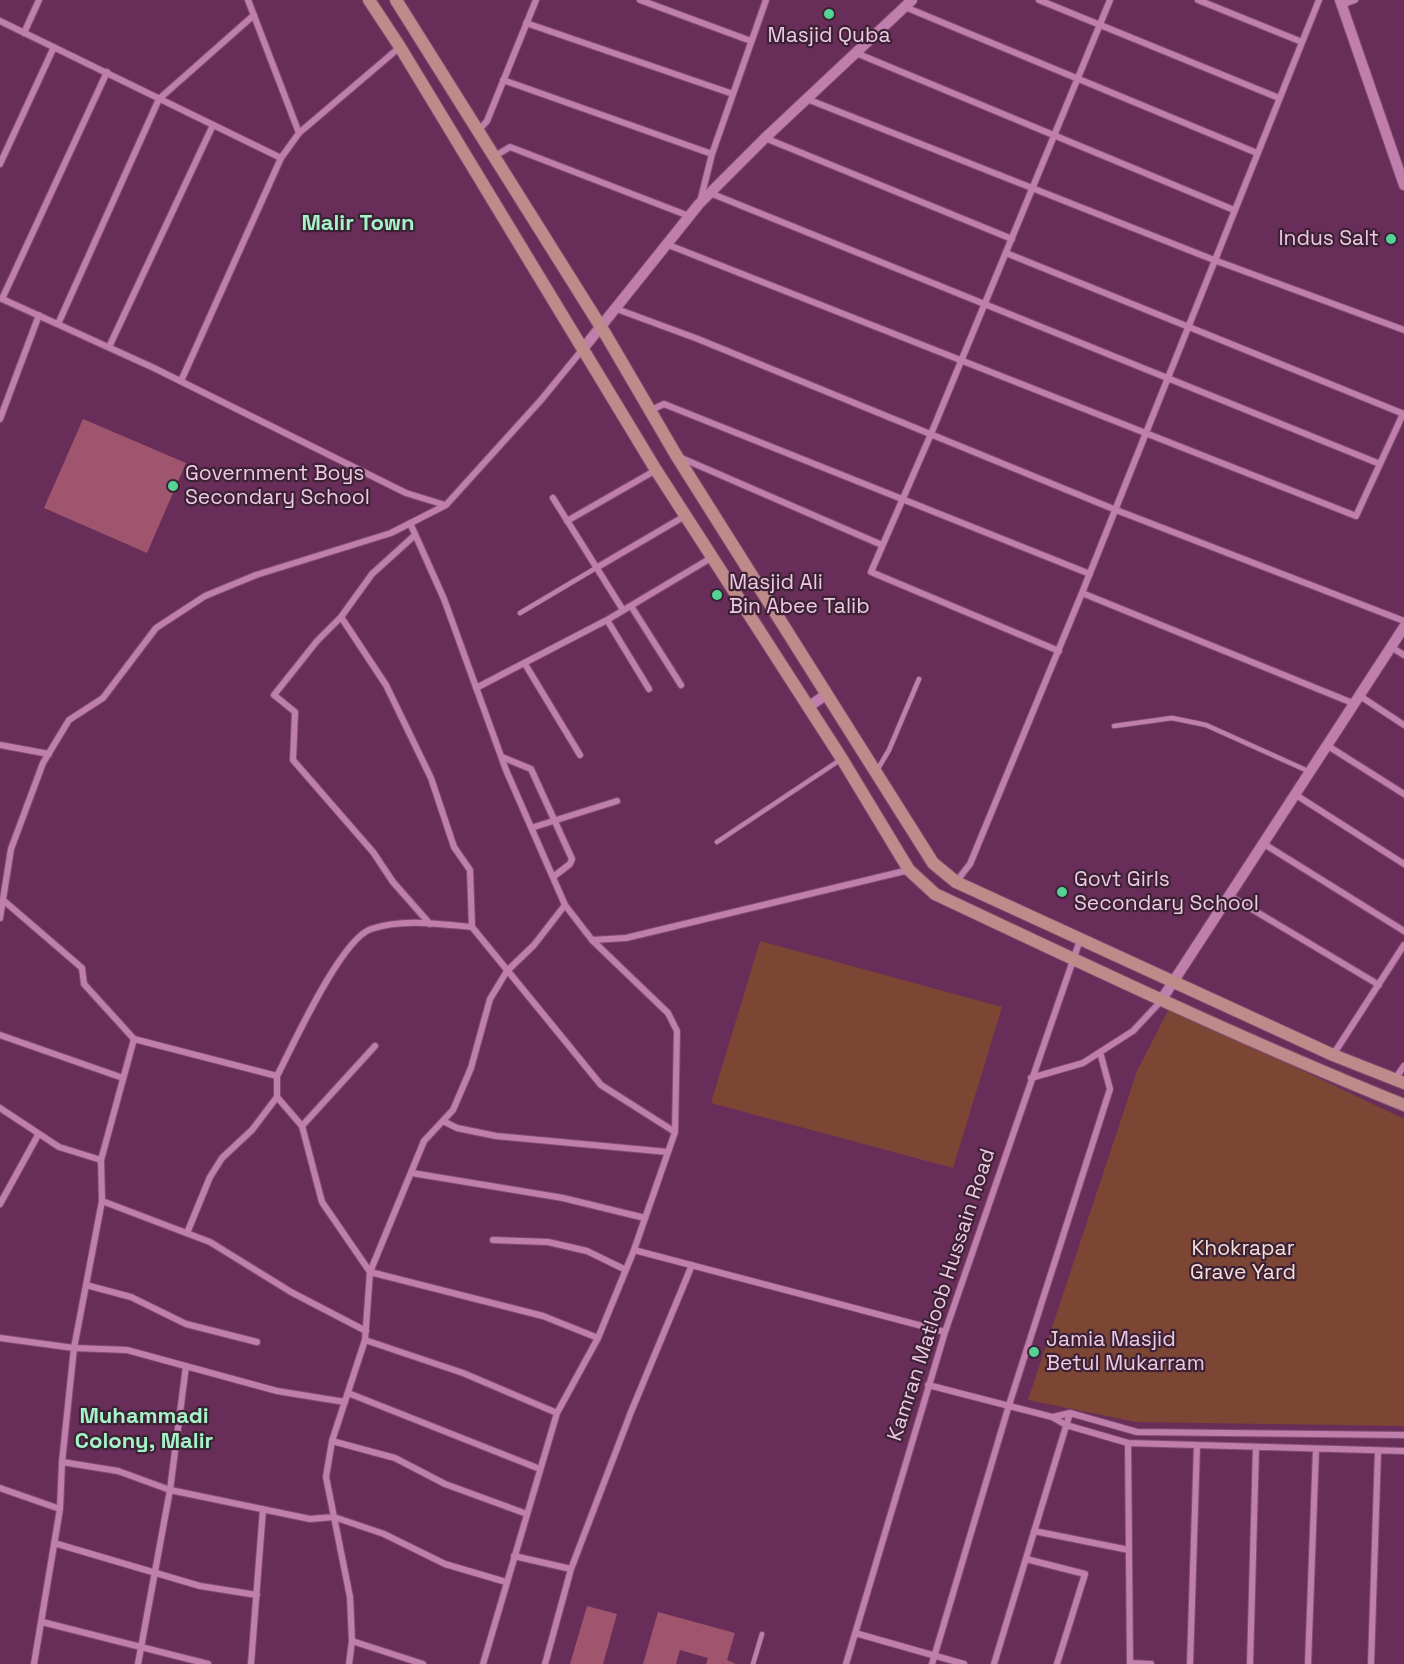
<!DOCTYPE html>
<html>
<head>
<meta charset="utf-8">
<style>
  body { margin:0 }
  canvas { display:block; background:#682d58 }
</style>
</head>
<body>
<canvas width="1404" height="1664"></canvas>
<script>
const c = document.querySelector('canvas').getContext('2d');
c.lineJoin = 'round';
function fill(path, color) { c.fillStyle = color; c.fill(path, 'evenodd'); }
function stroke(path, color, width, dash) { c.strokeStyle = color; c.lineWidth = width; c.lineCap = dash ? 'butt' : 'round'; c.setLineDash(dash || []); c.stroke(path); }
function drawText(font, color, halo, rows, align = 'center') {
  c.font = font + ' "Space Grotesk",sans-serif'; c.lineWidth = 4.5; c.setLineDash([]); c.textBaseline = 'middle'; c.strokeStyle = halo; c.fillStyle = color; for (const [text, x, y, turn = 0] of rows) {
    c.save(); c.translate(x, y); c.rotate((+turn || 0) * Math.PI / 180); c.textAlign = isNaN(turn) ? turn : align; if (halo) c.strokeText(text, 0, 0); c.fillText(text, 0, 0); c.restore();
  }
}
const green = new Path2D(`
  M760 941 1002 1007 953 1168 711 1103Z
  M1170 1007 1404 1119V1426L1136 1422 1028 1400 1137 1071Z`);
const building = new Path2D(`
  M83 419 186 463 147 553 44 508Z
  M587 1606 617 1614 603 1664H570Z
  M658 1612 735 1633 727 1660 736 1664H706L708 1658 680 1650 676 1664H643Z`);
const service = new Path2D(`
  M520 613 596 568
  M1114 726 1172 718 1206 725 1308 771
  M876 772 889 750 919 679
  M717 842 840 760
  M753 1664 762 1634`);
const minor = new Path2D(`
  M248 0 299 133
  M640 0 751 41
  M1039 0 1279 98
  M1198 0 1302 42
  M1341 5 1355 0
  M905 7 1257 153
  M0 21 281 158
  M526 23 733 94
  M24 33 39 0
  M856 53 1234 210
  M503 80 712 154
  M807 99 1214 260 1404 330
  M478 131 487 121 536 0
  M765 138 1012 239
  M495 156 510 147 689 216
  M0 164 54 47
  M710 193 1380 464
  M700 202 712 154 766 0
  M666 244 1356 516 1403 414
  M1006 253 1404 414
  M0 298 154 368 406 493 445 505
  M2 299 107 72
  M614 308 698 339 1116 510 1404 621
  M58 324 159 99 254 15
  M109 347 213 125
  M181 381 281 158 299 133 400 47
  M649 411 664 404 1090 574
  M0 419 39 315
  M679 457 882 545
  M553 498 623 610
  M567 521 656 470
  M410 523 444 599 506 770 565 905 592 940 668 1013 677 1031 675 1132 634 1250 598 1338 557 1413 483 1664
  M415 535 372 574 341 617 317 641 274 695 295 712 293 760 373 852 393 882 430 924
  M596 568 685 516
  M1082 593 1355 704
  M631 606 681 685
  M341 617 386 685 431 778 454 847 470 870 472 927 601 1085 675 1132
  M607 620 649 689
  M1391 647 1404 655
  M1059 651 871 572 931 434 1110 0
  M525 664 580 755
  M476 688 607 620 711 558
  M1360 696 1404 725
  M0 745 49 754
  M1328 746 1404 794
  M502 757 531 769 572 859 570 864 553 877
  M1296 795 1404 864
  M534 827 617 801
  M1264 844 1404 931
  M956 882 970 864 1082 593 1319 0
  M1230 896 1379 985
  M3 900 82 968 84 984 134 1039 277 1076V1097L302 1126 322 1202 370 1272 543 1316 598 1338
  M0 918 11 849 43 763 69 720 103 698 156 628 205 596 256 575 391 533 446 505 541 400 582 350
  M592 940 626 938 909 870
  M0 1035 123 1078
  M1333 1055 1404 945
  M277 1076C293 1045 341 939 371 929 403 918 439 924 472 927
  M1031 1078 1083 1063 1133 1031 1162 1000
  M1395 1079 1404 1066
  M0 1108 59 1147 101 1160
  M443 1121 457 1128 496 1136 668 1152
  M302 1126 375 1046
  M412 1173 563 1198 645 1218
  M102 1201 210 1242 291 1292 366 1331
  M0 1204 38 1135
  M187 1233 210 1177 222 1158 252 1130 277 1097
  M493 1240 548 1242 587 1251 626 1270
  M634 1250 945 1332
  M86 1285 131 1297 186 1324 257 1342
  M0 1338 74 1348 127 1350 277 1391 345 1402
  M365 1340 463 1373 557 1413
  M928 1385 1052 1417 1066 1425 1128 1443 1404 1451
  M348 1393 540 1469
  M1053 1417 1070 1413 1137 1432 1404 1435
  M332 1441 395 1458 445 1484 527 1514
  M1128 1443 1130 1664
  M62 1462 118 1471 170 1490 310 1519 334 1517 384 1534 445 1564 506 1582
  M0 1488 60 1509
  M1034 1531 1129 1550
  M54 1543 200 1586 257 1595
  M514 1556 571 1569
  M1026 1559 1085 1574 1057 1664
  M42 1622 208 1664
  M855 1633 964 1664
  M352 1641 423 1664
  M1130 1663 1151 1664
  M34 1664 60 1509 62 1462 74 1348 102 1201 101 1160 134 1039
  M138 1664 170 1490 186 1366
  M251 1664 263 1509
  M349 1664 352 1641 350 1597 326 1477 332 1441 365 1340 370 1272 424 1141 453 1110 471 1068 490 999 507 971 534 945 565 905
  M545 1664 571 1569 631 1412 692 1265
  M846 1664 945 1332 1080 940
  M932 1664 1009 1405 1110 1089 1100 1052
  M994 1664 1070 1413
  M1190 1664 1197 1445
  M1250 1664 1256 1447
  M1308 1664 1316 1449
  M1371 1664 1378 1451`);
const tertiary = new Path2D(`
  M1340 0 1404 185
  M582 350 699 204 765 138 912 0
  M808 707 827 694
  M1162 999 1404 627`);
const secondary = new Path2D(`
  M369 0 400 47 656 470 842 759 909 870 935 894C1090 967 1245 1041 1404 1105
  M396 0 606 335 676 455 933 863 956 882 1333 1055 1404 1083`);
const markers = [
  [829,14,6,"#54d395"],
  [1391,239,6,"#54d395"],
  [173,486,6,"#54d395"],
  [717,595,6,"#54d395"],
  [1062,892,6,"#54d395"],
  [1034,1352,6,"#54d395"]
];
const poiNames = [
  ["Masjid Quba",829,36,"center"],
  ["Indus Salt",1379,239,"right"],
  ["Government Boys",185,474],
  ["Secondary School",185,498],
  ["Masjid Ali",729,583],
  ["Bin Abee Talib",729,607],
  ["Govt Girls",1074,880],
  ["Secondary School",1074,904],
  ["Jamia Masjid",1046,1340],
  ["Betul Mukarram",1046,1364]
];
const parkNames = [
  ["Khokrapar",1243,1249],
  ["Grave Yard",1243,1273]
];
const streetNames = [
  ["Kamran Matloob Hussain Road",942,1295,-72]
];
const neighbourhoodNames = [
  ["Malir Town",358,224],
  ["Muhammadi",144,1417],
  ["Colony, Malir",144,1442]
];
fill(green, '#7d4634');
fill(building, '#9f556e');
stroke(service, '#7f4d72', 6);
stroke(minor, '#7f4d72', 8);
stroke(tertiary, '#7f4d72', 12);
stroke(secondary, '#7f4d72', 14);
stroke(service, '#c07eac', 4.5);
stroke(minor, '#c07eac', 6);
stroke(tertiary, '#c07eac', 10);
stroke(secondary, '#bf8b8a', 12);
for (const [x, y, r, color] of markers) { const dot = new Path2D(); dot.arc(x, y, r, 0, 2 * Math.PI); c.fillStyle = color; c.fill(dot); stroke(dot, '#3d2235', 2); }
drawText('21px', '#eecae2', '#3d2235', poiNames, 'left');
drawText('21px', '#f7ded6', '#3d2235', parkNames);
drawText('21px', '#eecae2', '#3d2235', streetNames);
drawText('bold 22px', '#a5f4c7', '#3d2235', neighbourhoodNames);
</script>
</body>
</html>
